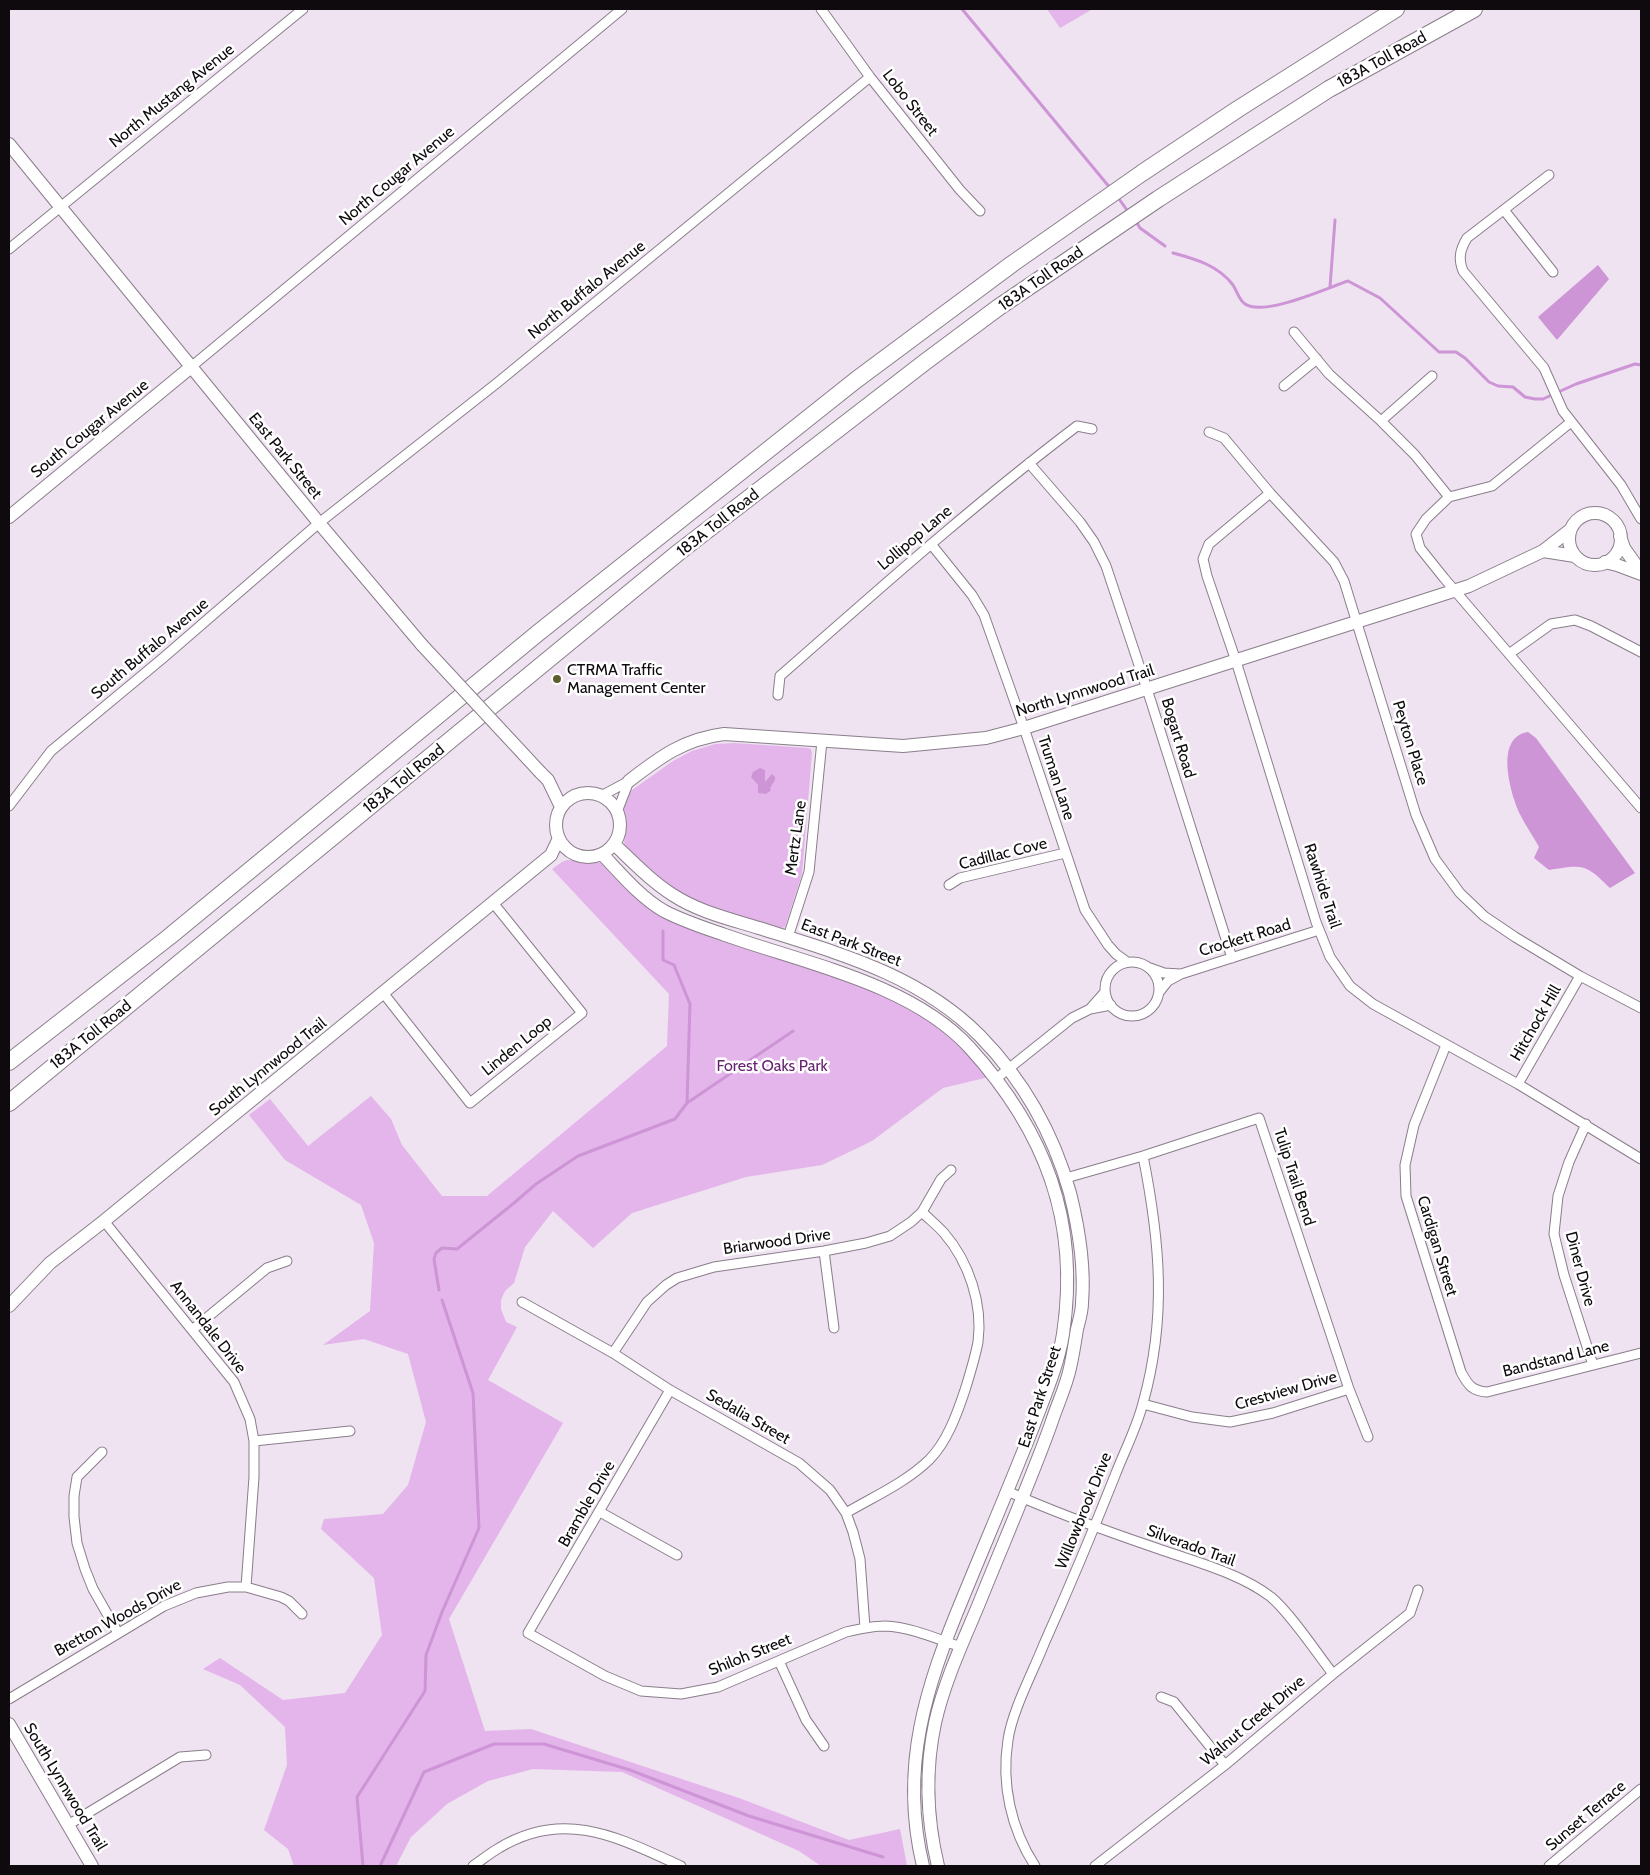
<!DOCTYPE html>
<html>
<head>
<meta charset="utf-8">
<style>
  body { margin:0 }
  #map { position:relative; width:1650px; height:1875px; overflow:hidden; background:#efe2f1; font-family:Cabin,sans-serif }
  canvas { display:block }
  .frame { position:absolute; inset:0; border:10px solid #0e0a0e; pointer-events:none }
</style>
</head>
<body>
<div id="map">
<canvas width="1650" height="1875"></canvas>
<div class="frame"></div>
</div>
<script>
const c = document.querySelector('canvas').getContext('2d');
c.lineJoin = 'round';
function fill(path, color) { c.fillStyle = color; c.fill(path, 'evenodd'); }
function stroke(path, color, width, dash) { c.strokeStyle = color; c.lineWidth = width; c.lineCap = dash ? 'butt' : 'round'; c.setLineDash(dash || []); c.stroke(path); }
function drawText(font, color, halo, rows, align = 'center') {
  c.font = font + ' Cabin,sans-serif'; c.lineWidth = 5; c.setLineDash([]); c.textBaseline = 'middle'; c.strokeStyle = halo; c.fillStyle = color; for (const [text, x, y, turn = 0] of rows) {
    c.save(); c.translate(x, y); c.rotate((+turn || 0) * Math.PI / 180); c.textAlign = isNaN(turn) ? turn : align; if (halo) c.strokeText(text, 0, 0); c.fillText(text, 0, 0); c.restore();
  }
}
const green = new Path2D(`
  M1047 9H1090L1091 10 1060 28Z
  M734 743 807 748 811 749 812 753 802 874 785 927 778 929 695 902 661 880 629 854 624 843 626 827 623 808 625 798 632 790 673 761 692 751 715 744Z
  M567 860 603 863 648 903 888 995 944 1031 972 1056 989 1077 943 1088 872 1141 822 1165 746 1177 632 1213 593 1248 553 1211 525 1247 514 1283 505 1291 501 1300V1309L506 1322 517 1327 488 1380 563 1423 449 1619 485 1731 531 1729 739 1798 849 1840 900 1829 907 1866H821L799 1851 622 1772 533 1769 488 1781 447 1804 411 1837 396 1866H294L288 1849 264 1830 287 1765 285 1727 240 1685 203 1669 220 1658 283 1700 345 1693 382 1635 374 1578 321 1529 324 1519 383 1514 408 1485 426 1422 408 1354 364 1339 323 1345 370 1311 374 1243 361 1205 285 1160 249 1115 270 1099 308 1146 371 1096 391 1119 402 1145 442 1196H487L667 1046 669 994 552 869 562 862Z`);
const water = new Path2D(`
  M1598 265 1609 279 1557 340 1538 317Z
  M1528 732 1536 738 1635 873 1610 888C1586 864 1583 864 1549 870L1534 858 1539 847C1531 832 1518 815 1514 799 1508 779 1498 737 1528 732Z
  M760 768 765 770V782L772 774 775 777V780L770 788 771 790 766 794 758 793V785L751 777 753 772Z`);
const stream = new Path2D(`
  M962 9 1111 189
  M1117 196 1129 213
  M1135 220 1140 228 1165 246
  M1173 253C1195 259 1218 265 1233 285 1237 291 1239 300 1245 304 1264 317 1327 288 1348 281L1380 298 1439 352H1456L1465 358 1489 382 1498 386 1513 387 1525 397 1535 399H1543L1576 384 1635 364 1641 365
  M1330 287 1335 220
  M663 931V960L674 965 690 1004 687 1103
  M439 1290 434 1259 436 1253 442 1248 457 1249 514 1203 536 1184 578 1156 675 1119 687 1103 793 1031
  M363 1866 357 1797 425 1691 426 1655 442 1612 479 1528 473 1393 442 1300
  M380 1866 424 1772 494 1744H544L630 1770 749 1816 883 1857`);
const street = new Path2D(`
  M821 9 870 77 960 190 980 211
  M1549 175 1467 238C1460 250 1458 258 1463 271L1544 368 1563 411 1621 485 1641 519
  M1504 210 1553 272
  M9 249 303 9
  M1294 332 1329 374 1381 421 1415 455 1449 497
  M191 367 622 9
  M1284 386 1317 359
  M1381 421 1432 376
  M1571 422 1492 486 1449 497 1426 519 1416 534 1420 548 1444 578 1641 808
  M1209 432 1224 438 1270 493 1334 562 1344 581 1416 815 1435 859 1460 893 1484 916 1515 937 1580 976 1641 1008
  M1029 463 1080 522 1094 542 1106 566 1147 689 1232 958
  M1270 493 1209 544 1203 559 1207 576 1236 661 1316 922 1330 957 1350 986 1373 1004 1518 1084 1641 1159
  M931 544 972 595 984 615 1024 728 1085 910 1108 945 1116 954 1127 962
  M1509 654 1551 624 1575 620 1591 626 1641 652
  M778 695 780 676C877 591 974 504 1077 426L1092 429
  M601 796 629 781
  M9 806 51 751 163 658 319 523 497 383 870 77
  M617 812 629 781
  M949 885 960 878 1065 853
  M788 937 809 872 822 741
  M1105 989a27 27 0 1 1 54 0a27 27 0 1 1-54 0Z
  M1150 968 1164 973 1180 974
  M1160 991 1168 981 1181 974 1319 930
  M384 994 470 1103 582 1013 494 904
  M1090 1009 1105 992
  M1446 1045 1414 1125 1405 1165 1406 1196 1461 1372C1468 1385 1472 1391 1487 1392L1641 1353
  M997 1078 1072 1018 1090 1009 1111 1005
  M1518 1084 1580 976
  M1586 1124 1569 1162 1558 1196 1554 1234 1564 1275 1593 1365
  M1066 1178 1143 1156 1259 1118 1349 1389 1368 1437
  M104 1221 234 1382 250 1419 254 1441V1477L246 1587
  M824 1251 834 1328
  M522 1302 613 1353 670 1390 799 1463 830 1490 846 1513 853 1532 860 1559 865 1628
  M192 1330 267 1268 287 1261
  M613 1353 647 1302 666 1285 677 1278 714 1267 824 1251 866 1243 890 1236 911 1222 922 1212 941 1179 951 1170
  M670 1390 528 1633 605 1676 641 1691 681 1694 718 1687 846 1632C859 1629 872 1626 885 1626 911 1627 937 1639 961 1647
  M1143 1404 1192 1417 1230 1422 1273 1413 1349 1389
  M254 1441 350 1431
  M102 1452 77 1477 74 1496V1517L77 1543 85 1569 93 1589 118 1633
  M1007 1491C1056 1513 1106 1531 1156 1548 1193 1561 1240 1573 1271 1597 1291 1614 1316 1652 1333 1674
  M600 1512 677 1555
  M846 1513C873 1497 905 1483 929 1460 947 1442 957 1414 965 1390 970 1374 975 1358 978 1342 983 1304 969 1262 944 1233 937 1225 929 1219 922 1212
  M779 1661 806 1720 824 1746
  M1161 1697 1174 1702 1225 1765
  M9 1699 164 1606 196 1593 228 1587H246L281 1597 289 1601 302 1614
  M68 1825 180 1757 206 1755
  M473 1866C482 1860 490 1853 499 1848 565 1808 619 1838 681 1866
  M1035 1866C1011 1829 1001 1784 1008 1740 1012 1711 1033 1672 1044 1644 1069 1588 1093 1531 1116 1473 1125 1450 1137 1427 1143 1403 1167 1318 1160 1241 1143 1156
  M1095 1866 1225 1765 1333 1674 1410 1613 1418 1590
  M1549 1866 1641 1789`);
const secondary = new Path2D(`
  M9 144 319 523 422 645
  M1569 539a26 26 0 1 1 52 0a26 26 0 1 1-52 0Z
  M9 517 191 367
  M1620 536 1624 548 1641 572
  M1543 551 1575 556
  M1605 562 1617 565 1641 574
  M540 772 548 780 561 807
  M629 781C660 757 684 739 724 734L903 746 986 738 1024 728 1469 586 1543 551 1570 530
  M556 825a32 32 0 1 1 64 0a32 32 0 1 1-64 0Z
  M614 844C633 862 651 881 673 895 699 912 730 919 759 928 838 953 920 975 980 1036 1024 1081 1053 1132 1070 1193 1079 1229 1085 1267 1082 1303 1082 1312 1079 1321 1077 1329 1075 1342 1073 1355 1070 1368 1066 1387 1057 1405 1051 1424 1029 1485 1002 1546 978 1606 962 1644 944 1683 935 1723 925 1770 927 1820 938 1866
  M602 854C621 874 640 897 664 911 683 921 705 928 725 935 804 963 912 984 970 1048 1045 1131 1080 1221 1063 1334 1058 1366 1044 1397 1033 1427 1011 1483 987 1539 964 1595 926 1686 899 1767 923 1866
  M9 1306 50 1263 104 1221 551 855 559 838
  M9 1724 92 1866`);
const highway = new Path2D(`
  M9 1062 169 937 538 633 856 380 1012 264 1142 173 1238 109 1396 9
  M9 1103 679 552 925 362 999 307 1158 199 1329 89 1474 9`);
const secondaryBridge = new Path2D(`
  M422 645 540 772`);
const markers = [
  [557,679,5,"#5c5f2c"]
];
const streetNames = [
  ["183A Toll Road",1382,60,-29],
  ["North Mustang Avenue",172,96,-39],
  ["Lobo Street",910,103,52],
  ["North Cougar Avenue",397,176,-40],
  ["183A Toll Road",1041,279,-35],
  ["North Buffalo Avenue",587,290,-39],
  ["South Cougar Avenue",90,429,-39],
  ["East Park Street",285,456,51],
  ["183A Toll Road",718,523,-38],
  ["Lollipop Lane",915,538,-40],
  ["South Buffalo Avenue",150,649,-40],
  ["North Lynnwood Trail",1085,691,-17],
  ["Bogart Road",1178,738,73],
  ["Peyton Place",1410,743,73],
  ["Truman Lane",1056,778,72],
  ["183A Toll Road",404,779,-39],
  ["Mertz Lane",796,838,-82],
  ["Cadillac Cove",1003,854,-14],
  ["Rawhide Trail",1322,886,72],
  ["Crockett Road",1245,938,-17],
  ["East Park Street",851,943,21],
  ["Hitchock Hill",1536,1023,-60],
  ["183A Toll Road",91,1035,-39],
  ["Linden Loop",517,1046,-39],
  ["South Lynnwood Trail",268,1067,-39],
  ["Tulip Trail Bend",1294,1177,72],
  ["Briarwood Drive",777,1242,-8],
  ["Cardigan Street",1437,1246,73],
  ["Diner Drive",1580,1269,75],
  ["Annandale Drive",208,1327,52],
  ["Bandstand Lane",1556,1359,-14],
  ["Crestview Drive",1286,1391,-16],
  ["East Park Street",1040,1397,-72],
  ["Sedalia Street",748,1417,30],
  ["Bramble Drive",587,1504,-60],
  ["Willowbrook Drive",1084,1511,-68],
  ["Silverado Trail",1191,1546,20],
  ["Bretton Woods Drive",118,1618,-29],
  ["Shiloh Street",750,1655,-22],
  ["Walnut Creek Drive",1253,1721,-40],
  ["South Lynnwood Trail",65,1787,59],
  ["Sunset Terrace",1586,1816,-40]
];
const poiNames = [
  ["CTRMA Traffic",567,670],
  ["Management Center",567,688]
];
const parkNames = [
  ["Forest Oaks Park",772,1066]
];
fill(green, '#e4b5ea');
fill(water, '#cd94d6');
stroke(stream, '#cd94d6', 3);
stroke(street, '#8a7e8b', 11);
stroke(secondary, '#8a7e8b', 14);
stroke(highway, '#8a7e8b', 18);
stroke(street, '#fff', 9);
stroke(secondary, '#fff', 12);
stroke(highway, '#fff', 16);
stroke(secondaryBridge, '#8a7e8b', 14, []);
stroke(secondaryBridge, '#fff', 12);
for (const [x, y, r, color] of markers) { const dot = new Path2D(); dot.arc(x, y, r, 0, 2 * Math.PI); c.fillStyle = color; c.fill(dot); stroke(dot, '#fff', 2); }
drawText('16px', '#0e0a0e', '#fff', streetNames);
drawText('16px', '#0e0a0e', '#fff', poiNames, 'left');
drawText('16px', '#672372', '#fff', parkNames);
</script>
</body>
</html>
